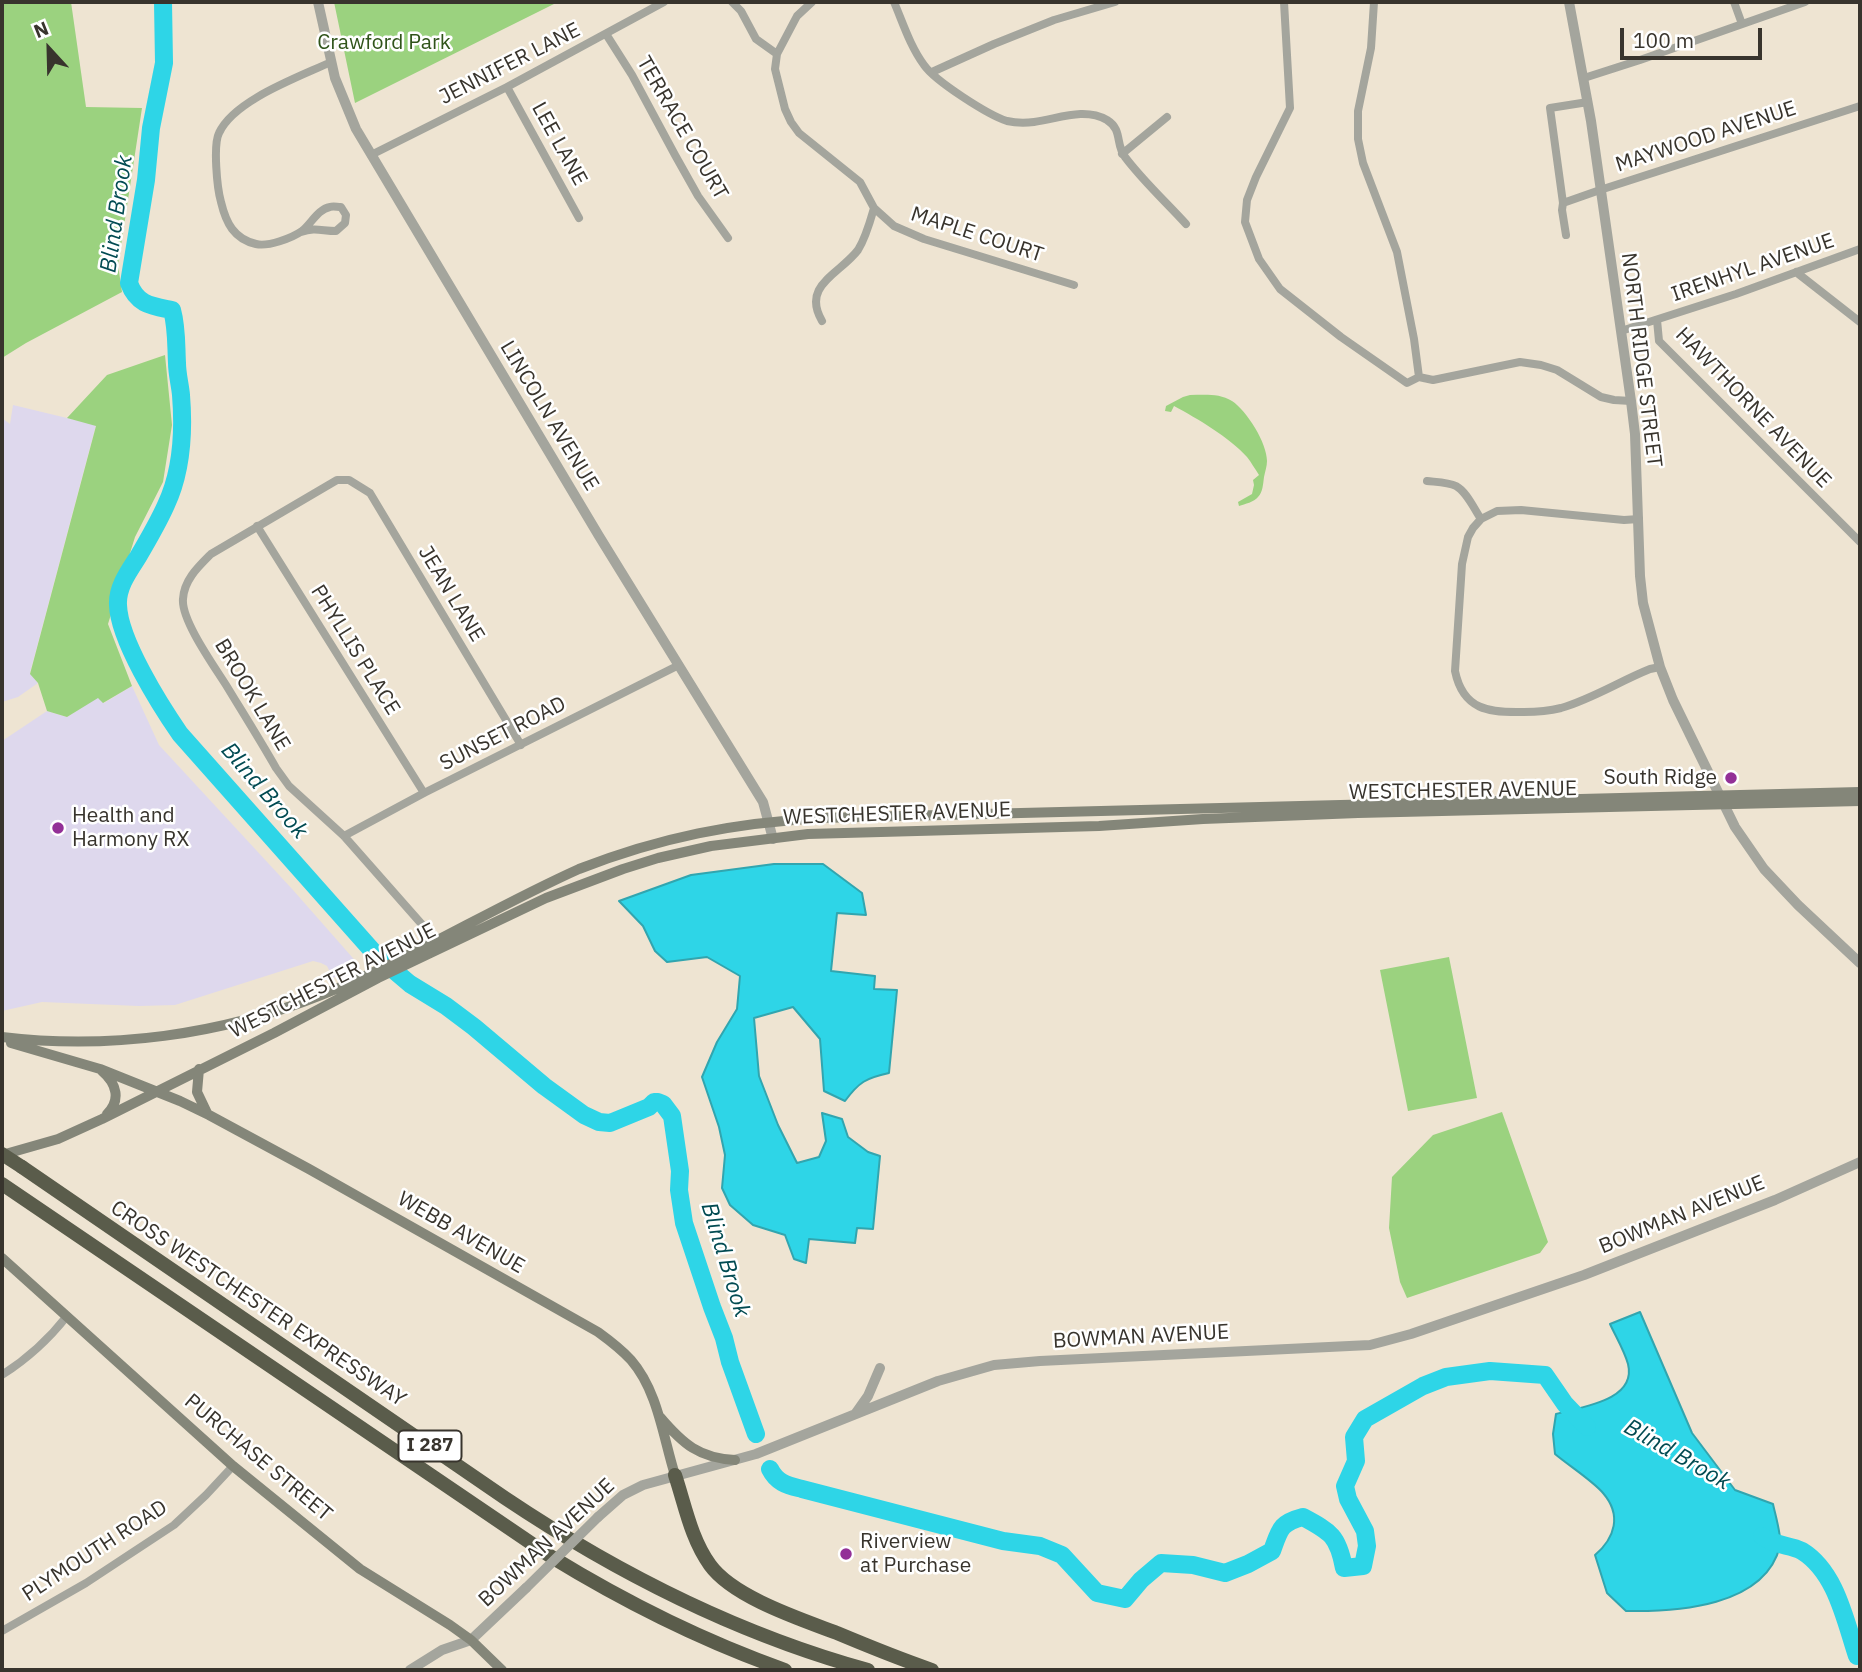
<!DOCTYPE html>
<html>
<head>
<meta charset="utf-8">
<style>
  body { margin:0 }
  #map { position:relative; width:1862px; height:1672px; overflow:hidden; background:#eee4d2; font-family:"IBM Plex Sans",sans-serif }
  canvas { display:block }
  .frame { position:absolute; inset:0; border:4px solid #38342d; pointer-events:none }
  .north { position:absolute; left:14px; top:14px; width:70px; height:70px; -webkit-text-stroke:5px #fff; paint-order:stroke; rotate:338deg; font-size:19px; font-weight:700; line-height:28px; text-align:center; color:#38342d }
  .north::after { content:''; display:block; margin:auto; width:24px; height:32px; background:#38342d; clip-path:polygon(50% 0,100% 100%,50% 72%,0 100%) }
  .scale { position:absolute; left:1620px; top:28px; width:142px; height:32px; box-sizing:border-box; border:4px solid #38342d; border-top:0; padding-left:9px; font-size:21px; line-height:24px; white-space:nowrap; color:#38342d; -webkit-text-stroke:5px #fff; paint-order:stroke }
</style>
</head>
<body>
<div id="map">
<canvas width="1862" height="1672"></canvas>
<div class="frame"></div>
<div class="north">N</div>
<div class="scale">100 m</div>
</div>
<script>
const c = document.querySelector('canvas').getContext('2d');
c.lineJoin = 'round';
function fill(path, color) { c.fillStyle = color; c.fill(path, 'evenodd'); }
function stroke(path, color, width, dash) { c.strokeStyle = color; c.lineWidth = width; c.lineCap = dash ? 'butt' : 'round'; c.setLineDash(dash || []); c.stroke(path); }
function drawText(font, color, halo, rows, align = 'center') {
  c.font = font + ' "IBM Plex Sans",sans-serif'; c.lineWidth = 5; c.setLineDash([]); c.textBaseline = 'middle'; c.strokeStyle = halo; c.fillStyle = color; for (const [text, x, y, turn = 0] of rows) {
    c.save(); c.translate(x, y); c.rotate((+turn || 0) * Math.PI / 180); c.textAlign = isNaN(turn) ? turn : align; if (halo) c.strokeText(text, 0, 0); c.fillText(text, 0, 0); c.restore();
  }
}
const commercial = new Path2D(`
  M13 405 96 425 30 673 38 683 18 697 2 702V418L10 424Z
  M132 686 159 745 293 890 359 965 333 978 327 966 321 963 313 961 175 1005 139 1006 42 1002 2 1011V741L47 711 67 717 98 697 104 703Z`);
const green = new Path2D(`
  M2 2H71L86 107 142 108 118 265 122 292 26 343 2 358Z
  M334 2H558L355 103Z
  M165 355 172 425 163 482 135 537 108 624 132 686 103 703 98 698 67 717 47 711 38 683 30 674 96 426 67 418 107 375Z
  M1190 395C1204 395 1219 393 1232 401 1247 411 1267 443 1267 461 1267 466 1265 472 1264 477 1263 484 1263 492 1258 497 1254 502 1245 504 1239 506L1238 502 1252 494 1254 485 1253 480 1259 475C1255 469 1251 462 1247 457 1229 437 1198 419 1174 406L1171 412 1165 411 1166 406 1183 397Z
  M1449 957 1477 1098 1408 1111 1380 970Z
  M1502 1112 1548 1242 1540 1253 1407 1298 1400 1282 1389 1228 1392 1177 1433 1135Z`);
const water = new Path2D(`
  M774 864H823L862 893 866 915 837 913 831 971 875 976 874 989 897 990 889 1073C866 1078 859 1082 845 1101L824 1091 820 1039 793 1007 754 1018 759 1076 778 1125 797 1163 819 1157 826 1141 822 1113 842 1119 848 1137 868 1152 880 1156 873 1229 857 1228 855 1243 809 1239 806 1263 794 1259 785 1235 753 1225 730 1205 722 1188 725 1155 719 1127 702 1077 717 1042 737 1009 740 976 707 957 667 962 655 951 643 926 619 901 691 875Z
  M1640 1312 1692 1433 1735 1490 1773 1504C1775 1514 1782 1537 1780 1546 1765 1607 1676 1612 1626 1611L1607 1593 1595 1555C1615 1538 1622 1515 1603 1493 1593 1481 1568 1465 1555 1454L1553 1434 1556 1414C1580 1407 1637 1401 1628 1364 1624 1350 1616 1337 1610 1324Z`);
const river = new Path2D(`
  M163 2 164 63 151 128 146 180 129 283C137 305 152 306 172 310 177 328 176 345 177 363 177 374 180 384 181 395 184 432 182 471 166 505 158 523 148 540 138 557 129 571 117 587 118 605 119 640 160 705 180 734L377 956 410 984 446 1006 474 1027 544 1086 584 1115 599 1122 610 1123 649 1107 654 1102H658L663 1104 672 1116 680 1171 679 1190 684 1223 712 1307 724 1338 730 1362 756 1434
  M770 1469C777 1483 787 1485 802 1489L1003 1541 1040 1546 1062 1555 1097 1593 1125 1599 1141 1580 1161 1563 1193 1565 1225 1573 1248 1564 1272 1551C1280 1529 1280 1523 1303 1517 1331 1532 1338 1536 1344 1568L1363 1566 1367 1546 1365 1531 1348 1499 1345 1486 1356 1461 1354 1437 1365 1419 1423 1386 1446 1377 1490 1371 1545 1375 1565 1404 1587 1427
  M1762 1536C1777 1547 1789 1544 1802 1551 1836 1572 1845 1620 1857 1656`);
const minor = new Path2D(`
  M732 2 741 11 756 39 777 54
  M812 2 797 16 777 54 775 69 785 109 791 122 799 133 860 182 874 208 894 226 924 239 1074 285
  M894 2C903 23 910 46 924 65 935 81 988 115 1007 121 1016 123 1025 123 1034 122 1058 119 1084 107 1107 120 1123 130 1115 144 1125 157 1143 181 1166 202 1186 224
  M1284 2 1290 108 1256 177 1247 200 1245 222 1259 259 1280 289 1341 337 1407 383 1419 377 1433 380 1520 362 1541 365 1557 370 1601 397 1614 400 1631 401
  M1374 2 1371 48 1358 111V139L1363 163 1397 252 1414 339 1419 377
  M1734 2 1742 24
  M606 34 632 75 675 155 698 196 728 238
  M932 72 994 44 1054 20 1115 2
  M1584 78 1640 60 1805 2
  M507 87 579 218
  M1122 154 1167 117
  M371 155 507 87 664 2
  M1563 203 1600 190 1860 106
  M301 232C315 227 322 231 336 231L345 223 346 215 341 207C337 207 333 206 330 207 318 209 311 224 302 231 292 238 268 247 256 244 234 239 226 223 221 202 217 188 213 145 219 133 234 100 299 77 331 62
  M1566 235 1562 210 1563 203 1550 108 1588 102
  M1796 272 1860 322
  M1657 320 1659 341 1860 542
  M822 321C801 285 840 274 858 250 866 237 870 222 874 208
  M1621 331 1736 294 1860 249
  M1427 481C1435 482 1448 482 1456 486 1467 492 1474 509 1481 519
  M1639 519 1624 520 1521 510 1497 511 1481 519 1473 528 1468 537 1462 564 1455 671C1463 710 1489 713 1524 712 1536 712 1549 711 1561 708 1592 699 1620 681 1650 669L1660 667
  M257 526 424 793
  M344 836 424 793 679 665
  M437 946 426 929 344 836 289 786 276 768C260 740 243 713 226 685 214 666 181 620 183 599 184 580 198 567 211 554L337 480H349L370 493 521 745
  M2 1375C27 1359 49 1339 67 1316
  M2 1631 86 1583 174 1525 206 1495 233 1466`);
const tertiary = new Path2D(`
  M318 2 335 78 356 129 599 536 763 802 773 839
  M1569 2 1591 121 1631 401 1635 434 1640 576 1643 603 1660 667 1673 700 1735 827 1764 869 1798 905 1860 963
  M856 1413 868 1396 880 1368
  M598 1517 623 1495 643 1485 756 1454 938 1381 994 1365 1040 1361 1370 1345 1411 1334 1584 1275 1775 1200 1860 1162
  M410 1670 442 1650 471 1640 526 1588`);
const secondary = new Path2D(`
  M2 1037C109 1050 221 1035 321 995 409 960 492 908 579 869 661 837 734 823 821 818L1860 792
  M11 1043 100 1069 180 1101 209 1115 309 1169 598 1332C609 1340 621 1349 631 1360 658 1391 663 1437 675 1475
  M199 1069 197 1092 207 1113
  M102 1071C117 1084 121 1100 107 1114
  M2 1155 58 1139 102 1119 274 1033 378 978 546 898 623 869 658 858 711 846 808 834 1099 826 1203 819 1358 813 1860 801
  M2 1258 233 1466 360 1569 450 1625 471 1640 502 1670
  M660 1417C683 1444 699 1458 735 1460`);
const motorway = new Path2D(`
  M22 1167 505 1498C617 1573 737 1634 868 1670
  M2 1184 550 1556C625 1602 703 1641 785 1670
  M675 1475C685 1505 691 1539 710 1565 733 1597 800 1619 837 1633 868 1646 900 1659 932 1670`);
const tertiaryBridge = new Path2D(`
  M526 1588 598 1517`);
const motorwayBridge = new Path2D(`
  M2 1154 22 1167`);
const markers = [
  [1731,778,7,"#933097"],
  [58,828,7,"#933097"],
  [846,1554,7,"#933097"]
];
const shields = [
  [430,1446,63]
];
const shieldNames = [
  ["I 287",430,1446]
];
const parkNames = [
  ["Crawford Park",384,43]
];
const streetNames = [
  ["JENNIFER LANE",510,64,-27],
  ["TERRACE COURT",682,128,60],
  ["MAYWOOD AVENUE",1706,137,-18],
  ["LEE LANE",559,144,61],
  ["MAPLE COURT",977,235,18],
  ["IRENHYL AVENUE",1753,268,-19],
  ["NORTH RIDGE STREET",1641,360,83],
  ["HAWTHORNE AVENUE",1753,408,46],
  ["LINCOLN AVENUE",549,416,59],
  ["JEAN LANE",451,594,59],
  ["PHYLLIS PLACE",355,650,58],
  ["BROOK LANE",252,695,59],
  ["SUNSET ROAD",503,734,-27],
  ["WESTCHESTER AVENUE",1463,791,-1],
  ["WESTCHESTER AVENUE",897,814,-2],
  ["WESTCHESTER AVENUE",333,981,-27],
  ["BOWMAN AVENUE",1682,1215,-22],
  ["WEBB AVENUE",461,1233,30],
  ["CROSS WESTCHESTER EXPRESSWAY",258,1304,34],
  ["BOWMAN AVENUE",1141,1337,-3],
  ["PURCHASE STREET",258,1458,40],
  ["BOWMAN AVENUE",547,1543,-43],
  ["PLYMOUTH ROAD",95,1551,-33]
];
const poiNames = [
  ["South Ridge",1717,778,"right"],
  ["Health and",72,816],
  ["Harmony RX",72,840],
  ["Riverview",860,1542],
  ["at Purchase",860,1566]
];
const waterNames = [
  ["Blind Brook",117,214,-82],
  ["Blind Brook",264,791,49],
  ["Blind Brook",725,1260,73],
  ["Blind Brook",1677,1455,30]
];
fill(commercial, '#ded8ed');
fill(green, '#9bd27f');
fill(water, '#2ed5e7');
stroke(water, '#31a5af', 2);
stroke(river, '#2ed5e7', 18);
stroke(minor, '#a4a59d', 8);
stroke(tertiary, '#a4a59d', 10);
stroke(secondary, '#848679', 10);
stroke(motorway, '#5a5c4b', 14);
stroke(tertiaryBridge, '#a4a59d', 10);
stroke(motorwayBridge, '#5a5c4b', 14);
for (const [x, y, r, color] of markers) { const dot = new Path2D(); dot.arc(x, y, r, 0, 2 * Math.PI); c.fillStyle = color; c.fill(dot); stroke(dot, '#fff', 2.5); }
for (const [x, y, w] of shields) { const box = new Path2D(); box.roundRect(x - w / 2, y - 15.5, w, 31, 5); c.fillStyle = '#fff'; c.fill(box); stroke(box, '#38342d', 2); }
drawText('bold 19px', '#38342d', null, shieldNames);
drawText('21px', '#30541a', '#fff', parkNames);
drawText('21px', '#38342d', '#fff', streetNames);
drawText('21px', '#38342d', '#fff', poiNames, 'left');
drawText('italic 23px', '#024b52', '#fff', waterNames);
</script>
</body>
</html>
